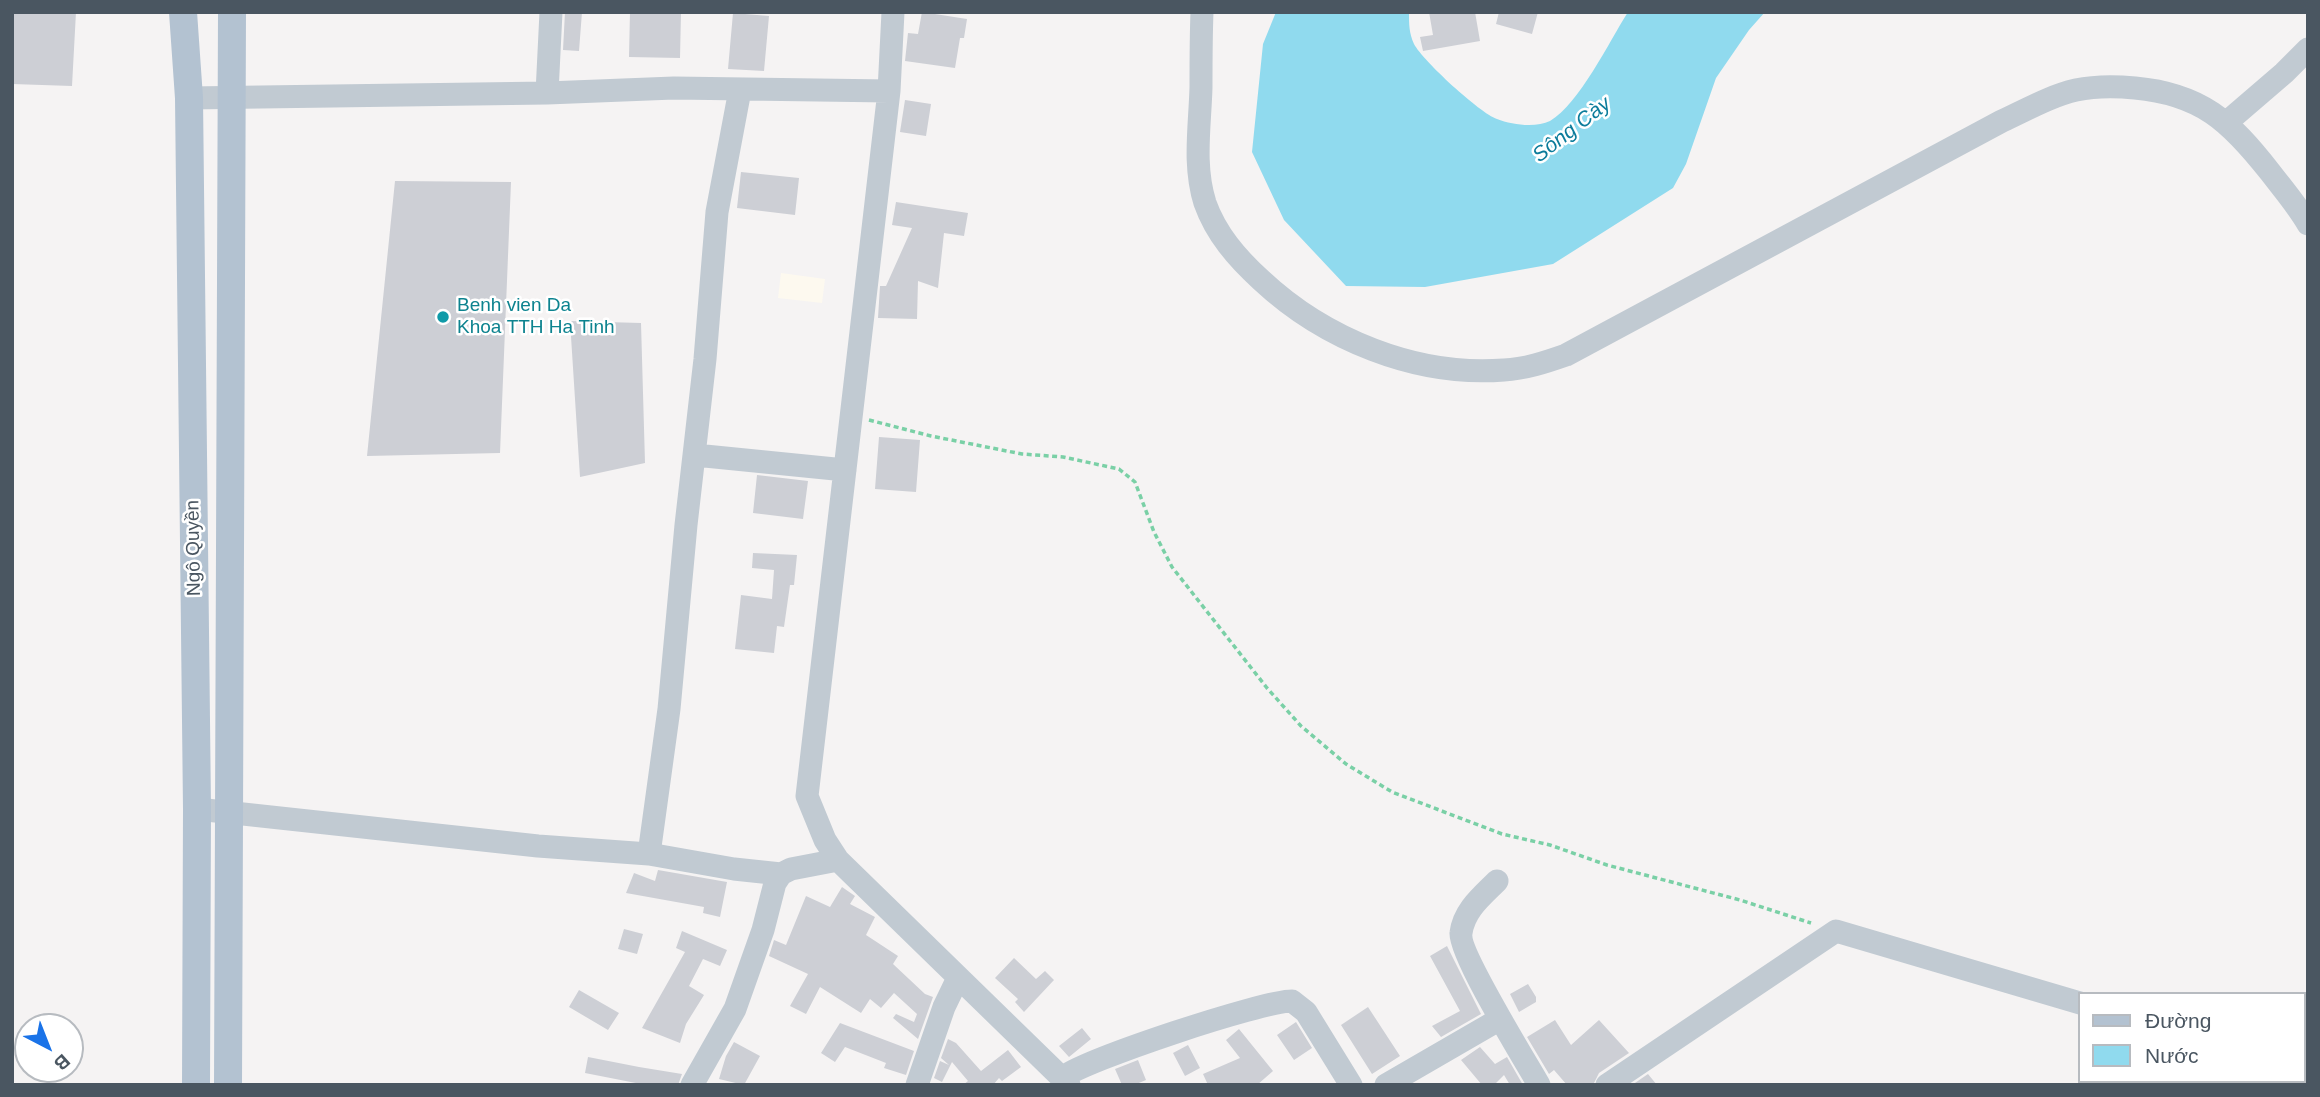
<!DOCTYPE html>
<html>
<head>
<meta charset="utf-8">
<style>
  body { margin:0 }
  #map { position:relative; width:2320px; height:1097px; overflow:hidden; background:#f5f3f3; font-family:Helvetica,sans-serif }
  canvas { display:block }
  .frame { position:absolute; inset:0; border:14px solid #4a5661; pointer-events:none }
  .legend { position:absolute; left:2078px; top:992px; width:228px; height:91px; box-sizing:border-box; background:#fff; border:2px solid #b7bbc0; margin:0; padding:9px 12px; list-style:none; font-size:21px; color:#4a5661 }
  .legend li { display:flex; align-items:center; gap:14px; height:35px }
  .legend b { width:35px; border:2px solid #b7bbc0 }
  .north { position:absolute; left:14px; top:1013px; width:70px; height:70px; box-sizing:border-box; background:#fff; border:2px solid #b7bbc0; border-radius:50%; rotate:138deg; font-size:19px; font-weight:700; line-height:28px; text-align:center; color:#4a5661 }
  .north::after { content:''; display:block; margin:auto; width:24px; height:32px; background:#1a73e8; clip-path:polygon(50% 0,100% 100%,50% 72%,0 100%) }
</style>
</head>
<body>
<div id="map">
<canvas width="2320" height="1097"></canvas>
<div class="frame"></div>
<ul class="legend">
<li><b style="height:9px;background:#b3c2d1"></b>Đường</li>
<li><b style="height:19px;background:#90daee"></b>Nước</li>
</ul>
<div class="north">B</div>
</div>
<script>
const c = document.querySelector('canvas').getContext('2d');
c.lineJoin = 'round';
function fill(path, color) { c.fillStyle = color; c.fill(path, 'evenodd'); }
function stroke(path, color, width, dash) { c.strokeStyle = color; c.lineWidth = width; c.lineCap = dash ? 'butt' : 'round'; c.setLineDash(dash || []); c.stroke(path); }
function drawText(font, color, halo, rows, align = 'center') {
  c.font = font + ' Helvetica,sans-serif'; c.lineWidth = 5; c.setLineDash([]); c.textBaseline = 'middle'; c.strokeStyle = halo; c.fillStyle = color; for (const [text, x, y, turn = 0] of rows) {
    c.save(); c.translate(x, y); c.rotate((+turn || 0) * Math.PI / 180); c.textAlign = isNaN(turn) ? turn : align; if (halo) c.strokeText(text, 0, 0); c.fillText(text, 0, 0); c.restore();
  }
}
const commercial = new Path2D(`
  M781 273 825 279 822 303 778 298Z`);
const water = new Path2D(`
  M1276 12H1409C1409 24 1409 33 1414 44 1423 61 1480 113 1497 119 1512 125 1536 128 1550 121 1579 104 1609 42 1628 12H1765L1749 30 1716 78 1686 164 1673 188 1553 264 1425 287 1346 286 1284 220 1252 152 1263 44Z`);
const building = new Path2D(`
  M12 12H76L72 86 12 84Z
  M565 12H582L579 51 563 50Z
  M630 12H681L680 58 629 57Z
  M922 12 967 19 964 38H960L955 68 905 61 908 33 918 34Z
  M1429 12H1475L1480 41 1423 51 1420 37 1433 35Z
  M1499 12H1538L1532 34 1496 24Z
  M733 13 769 16 764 71 728 69Z
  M905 100 931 104 926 136 900 132Z
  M741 172 799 178 795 215 737 208Z
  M395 181 511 182 500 453 367 456Z
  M896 202 968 213 964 236 944 233 938 288 918 281 917 319 878 318 880 286H886L912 228 892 225Z
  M570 321 641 323 645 463 580 477Z
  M879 437 920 440 916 492 875 489Z
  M757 475 808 481 803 519 753 513Z
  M753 553 797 555 794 585H790L784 627 777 626 774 653 735 649 741 595 772 599 774 570 752 568Z
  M658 870 727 882 720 917 703 913 704 907 626 893 634 873 655 881Z
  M842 887 855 896 850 904 875 917 866 935 898 956 893 964 925 994 933 997 918 1039 893 1018 896 1014 914 1022 917 1014 894 993 881 1008 870 999 861 1013 820 987 806 1014 790 1006 808 974 769 956 774 940 786 945 806 896 830 907Z
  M624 929 643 934 637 954 618 949Z
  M682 931 727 950 720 966 703 959 689 986 704 995 686 1024 680 1043 642 1028 685 952 676 948Z
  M1447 946 1481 1014 1441 1037 1432 1026 1460 1011 1430 956Z
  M1014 958 1036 979 1045 971 1054 980 1024 1012 1015 1002 1018 999 995 978Z
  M1528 984 1536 997V1002L1519 1012 1510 994Z
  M579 990 619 1013 608 1030 569 1007Z
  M1368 1007 1400 1056 1372 1074 1341 1025Z
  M1555 1020 1571 1045 1599 1020 1629 1053 1599 1073 1593 1085H1567L1554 1070 1549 1074 1527 1037Z
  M1296 1022 1312 1048 1294 1060 1277 1035Z
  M840 1023 914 1051 906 1075 884 1068 886 1063 845 1047 835 1062 821 1053Z
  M1082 1028 1091 1039 1069 1057 1059 1046Z
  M1239 1029 1273 1071 1257 1085H1208L1203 1074 1240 1058 1226 1040Z
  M948 1039 956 1043 981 1071 1008 1050 1021 1067 1002 1081 999 1078 993 1085H963L968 1081 952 1062 942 1082 934 1078 940 1061 949 1065 941 1058Z
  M734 1042 760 1056 744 1085 719 1079 726 1056Z
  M1188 1045 1200 1068 1185 1076 1173 1053Z
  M1480 1047 1495 1064 1507 1057 1523 1085H1510L1504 1075 1494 1085H1482L1461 1060Z
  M588 1057 639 1067 682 1074 678 1085H646L585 1073Z
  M1138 1060 1146 1080 1134 1085H1122L1115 1069Z
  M1648 1074 1657 1085H1632Z`);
const path = new Path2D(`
  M869 420 931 436 1022 454 1063 457 1119 469 1135 482 1154 532 1172 567 1267 688 1301 726 1346 764 1392 792 1502 834 1550 845 1607 865 1740 900 1811 923`);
const minor = new Path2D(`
  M893 12 889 91 807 796 825 840 838 860 1069 1085
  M1202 12C1201 37 1201 62 1201 87 1200 126 1193 165 1205 203 1216 234 1237 258 1261 280 1324 339 1416 377 1504 370 1525 369 1546 362 1566 355L2002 121C2026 110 2050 96 2076 90 2095 86 2115 86 2135 88 2201 94 2230 121 2270 172 2283 189 2297 205 2308 224
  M547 93 551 12
  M189 98 547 93 674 88 889 91
  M2227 122 2284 73 2308 49
  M695 455 845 470
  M197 809 538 846 649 854 734 869 781 874
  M649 854 669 709 686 525 705 359 717 212 740 90
  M1497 881C1482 896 1464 910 1461 933 1458 952 1526 1062 1539 1085
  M2304 1061 2308 1062
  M1062 1078C1084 1060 1262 1001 1292 1001L1306 1012 1351 1085
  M692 1085 735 1009 763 930 775 883 781 874 791 869 838 860
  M917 1085 944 1007 958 978
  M1386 1085 1500 1019
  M1607 1085 1836 931 2080 1003`);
const major = new Path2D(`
  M183 12 189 98 197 809 196 1085
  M228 1085 232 12`);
const markers = [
  [443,317,7,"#0f9aa8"]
];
const cultureNames = [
  ["Benh vien Da",457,306],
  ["Khoa TTH Ha Tinh",457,328]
];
const streetNames = [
  ["Ngô Quyền",194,548,-91]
];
const waterNames = [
  ["Sông Cày",1572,130,-38]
];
fill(commercial, '#fdf9ef');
fill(water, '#90daee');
fill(building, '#cdcfd5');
stroke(path, '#7ad0a6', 3.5, [5, 3.5]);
stroke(minor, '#c1cad2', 23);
stroke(major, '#b3c2d1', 28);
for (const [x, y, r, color] of markers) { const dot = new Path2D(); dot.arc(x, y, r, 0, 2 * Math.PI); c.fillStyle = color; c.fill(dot); stroke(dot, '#fff', 2.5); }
drawText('19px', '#0d838f', '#fff', cultureNames, 'left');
drawText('19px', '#4a5661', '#fff', streetNames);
drawText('italic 21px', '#0c7c9b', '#fff', waterNames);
</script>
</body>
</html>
